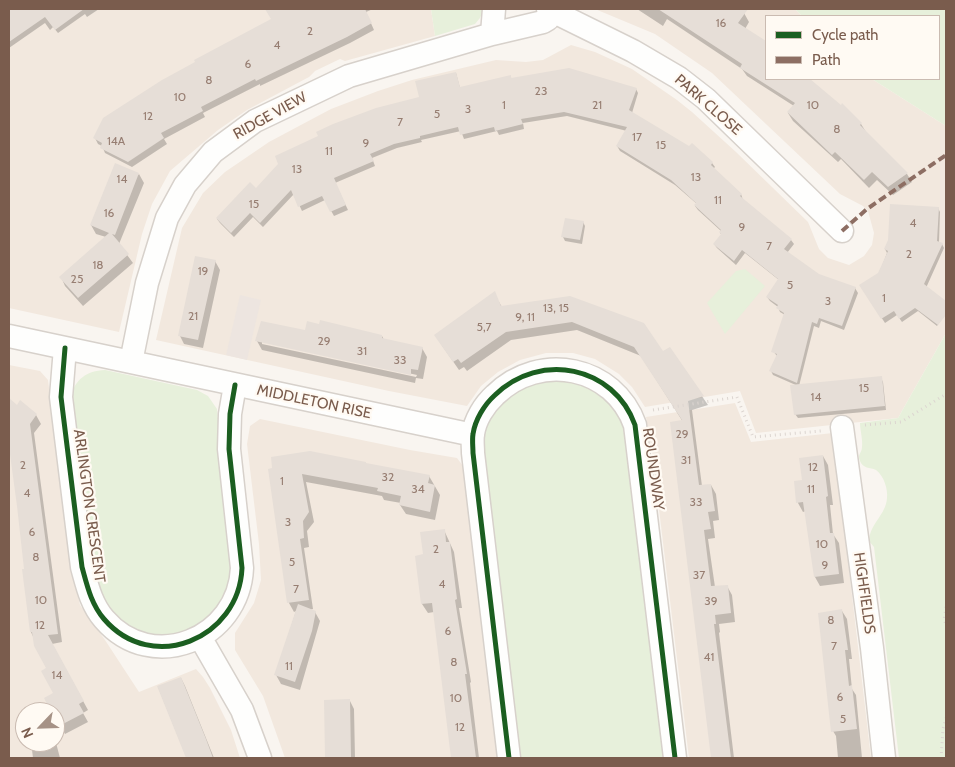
<!DOCTYPE html>
<html>
<head>
<meta charset="utf-8">
<style>
  body { margin:0 }
  #map { position:relative; width:955px; height:767px; overflow:hidden; background:#f9f5f0; font-family:Cabin,sans-serif }
  canvas { display:block }
  .frame { position:absolute; inset:0; border:10px solid #7a5c4d; pointer-events:none }
  .legend { position:absolute; left:765px; top:15px; width:175px; height:65px; box-sizing:border-box; background:#fffaf3; border:1px solid #cabbb1; margin:0; padding:6px 9px; list-style:none; font-size:15px; color:#7a5c4d }
  .legend li { display:flex; align-items:center; gap:10px; height:25px }
  .legend b { width:25px; border:1px solid #cabbb1 }
  .north { position:absolute; left:15px; top:702px; width:50px; height:50px; box-sizing:border-box; background:#fffaf3; border:1px solid #cabbb1; border-radius:50%; rotate:246deg; font-size:14px; font-weight:700; line-height:20px; text-align:center; color:#7a5c4d }
  .north::after { content:''; display:block; margin:auto; width:18px; height:22px; background:#a69286; clip-path:polygon(50% 0,100% 100%,50% 72%,0 100%) }
</style>
</head>
<body>
<div id="map">
<canvas width="955" height="767"></canvas>
<div class="frame"></div>
<ul class="legend">
<li><b style="height:6px;background:#1b5e20"></b>Cycle path</li>
<li><b style="height:6px;background:#8d6e63"></b>Path</li>
</ul>
<div class="north">N</div>
</div>
<script>
const c = document.querySelector('canvas').getContext('2d');
c.lineJoin = 'round';
function fill(path, color) { c.fillStyle = color; c.fill(path, 'evenodd'); }
function stroke(path, color, width, dash) { c.strokeStyle = color; c.lineWidth = width; c.lineCap = dash ? 'butt' : 'round'; c.setLineDash(dash || []); c.stroke(path); }
function drawText(font, color, halo, rows, align = 'center') {
  c.font = font + ' Cabin,sans-serif'; c.lineWidth = 4.5; c.setLineDash([]); c.textBaseline = 'middle'; c.strokeStyle = halo; c.fillStyle = color; for (const [text, x, y, turn = 0] of rows) {
    c.save(); c.translate(x, y); c.rotate((+turn || 0) * Math.PI / 180); c.textAlign = isNaN(turn) ? turn : align; if (halo) c.strokeText(text, 0, 0); c.fillText(text, 0, 0); c.restore();
  }
}
const residential = new Path2D(`
  M9 9H431L435 36 345 61 340 59 315 71 309 77 247 110 218 130 170 171 152 204 142 234 119 332 9 308Z
  M595 9H795L802 16H766V79H872L946 126V333L898 418 756 433 740 391 645 407 632 387 619 374 595 359 573 353H546L520 360 498 372 481 386 467 406 389 391 156 340 182 228 203 193 225 172 269 142 299 126 331 109 378 91 412 80 496 60 526 62 543 60 571 45 595 52 632 69 677 100 692 112 736 152 808 222 819 249 828 258 849 265 864 256 872 245 874 233 868 211 863 206 840 194 712 73 655 34Z
  M9 365 40 371 48 380 73 574 80 605 105 640 139 692 196 669 203 677 210 688 231 730 240 758H9ZM25 712H55V742H25Z
  M735 403 751 442 833 433 871 758H689L652 451 646 417Z
  M260 419 410 450 457 458 463 466 497 758H285L263 696 235 650V633L254 603 261 580 259 544 247 444 250 426Z`);
const industrial = new Path2D(`
  M240 295 261 300 247 360 226 355Z`);
const green = new Path2D(`
  M431 9H484L480 18 475 24 435 36Z
  M795 9H946V126L872 79H939V16H802Z
  M745 269 765 286 725 334 707 303 736 271Z
  M946 333V758H899L874 547 869 541C870 523 886 515 887 498 888 489 884 476 876 470 870 467 863 469 860 461 857 454 862 453 862 447 863 440 860 430 860 423L898 418Z
  M105 370 197 390 208 396 217 409 233 570 224 601 206 621 178 635H150L135 630 111 612 95 581 70 397C76 379 86 371 105 370Z
  M538 380C548 380 560 379 570 380 594 384 613 404 623 425L663 758H518L481 451 485 425 503 398Z`);
const shadow = new Path2D(`
  M9 9H99L87 17 85 14 58 33 53 27 50 30 45 23 9 48Z
  M266 9H290L294 18 313 9 317 15 330 9H373L366 12 374 30 350 43 260 86V84L203 113 205 117 164 139 167 144 132 167 105 153 102 146 98 144 95 138 273 20Z
  M637 9H738L744 13 749 22 745 29 766 43V79H808L861 124 866 132 907 174 912 182 893 195 877 180 869 188 841 159 838 162 793 121 788 113 794 106 747 76 742 69 667 19 663 26Z
  M456 73 460 88 510 76 512 79 636 89 638 93 632 113 712 163 715 167 713 169 741 194 743 200 791 240 794 244 787 253 818 275 855 288 858 293 844 330 821 321 819 328 814 326 799 386 881 378 883 382 886 410 798 418 795 414 798 386 773 375 771 371 777 356 773 351 785 315 780 312 778 307 770 301 767 297 779 280 745 253 736 265 717 248 714 244 722 235 720 233 721 231 698 210 695 206 697 204 675 185 620 151 617 146 627 131 567 116 523 123 524 129 499 135 497 131 464 139 461 131 421 140 422 142 397 148 372 158 375 166 335 183 348 210 334 216 325 200 302 211 294 194 263 227 253 217 234 237 220 223 217 219 256 189 420 98Z
  M139 174 144 183 119 244 133 263 83 306 65 286 61 277 106 237 96 234 91 225Z
  M938 208 940 212 939 243 942 244 944 248 926 288 946 302V313L937 326 918 311 902 322 897 315 885 323 861 286 879 274 887 253 885 249Z
  M583 222 585 226 582 244 565 241 563 237Z
  M215 261 220 270 203 348 184 344 180 336Z
  M570 297 662 353 669 348 708 405 692 410 702 486 711 485 716 494 719 520 713 521 715 538 708 539 715 587 727 586 732 595 735 622 719 624 720 632 719 633 734 758H712L671 423 683 422 641 356 577 330 511 340 467 371 464 367 459 370 441 344 499 302 502 307Z
  M306 332 382 336 384 340 422 348 427 357 423 379 416 378 415 383 262 350 257 341ZM262 341 417 375 416 377 262 344Z
  M9 400 17 407 20 402 36 415 41 424 34 433 62 642 52 644 88 710 83 713 88 722 65 734 55 716V712H53L55 693 47 669 31 632 16 439 9 433Z
  M823 456 828 465 833 505H830L833 534 839 543 844 583 820 586 815 577 806 511 803 512 798 503 795 482 803 481Z
  M367 465 429 476 440 495 435 520 406 514 400 505 401 503 384 500 382 496 306 482 314 522 307 531 309 547 304 548 313 609 309 610 315 612 320 621 300 690 281 684 276 675 296 611 294 612 289 603 270 470Z
  M444 530 454 552 462 608H459L471 682 470 683 479 758H445L452 757 434 612 428 613 422 604 424 555Z
  M842 611 847 619 852 659H849L852 689 856 695 862 758H838L836 736 833 731Z
  M181 678 185 686 214 758H187L158 687Z
  M325 701H350L354 709 355 758H326Z
  M55 739 60 758H33L32 750 35 749 33 742H55Z`);
const building = new Path2D(`
  M9 9H84L55 30 45 17 9 42Z
  M265 9H365L372 23 347 37 256 81 255 79 201 107 203 111 161 133 164 138 128 162 100 148 102 143 93 138 103 118 162 80 195 62 194 60 271 19Z
  M658 9H748L738 23 766 41V79H810L841 105 842 103 862 123 860 125 908 173 888 187 872 172 864 180 835 152 832 155 787 112 795 103 740 68 742 64Z
  M569 68 637 88 629 110 689 146 692 143 713 162 711 165 742 194 740 196 792 239 784 249 819 274 856 287 842 326 819 318 817 324 812 322 797 383 769 371 777 354 771 352 784 313 776 308 778 305 766 297 778 279 742 250 734 261 713 244 721 234 719 232 721 230 694 205 696 203 671 180 616 146 627 127 564 112 521 119 523 124 495 131 494 127 460 135 458 127 420 136V138L394 144 370 154 374 161 334 178 346 205 330 212 322 196 298 207 291 190 260 223 250 213 231 233 216 218 250 182 256 188 278 164 275 156 318 136 316 132 333 124 376 108 419 97 415 81 456 72 460 87 511 75V78Z
  M115 163 139 173 115 235 112 234 129 254 78 298 59 277 109 233 90 225Z
  M890 204 939 207 937 241 943 243 924 284 946 301V315L938 325 915 308 899 319 894 311 881 319 859 285 878 273 888 251 884 249 888 240Z
  M565 218 584 221 580 240 561 237Z
  M195 256 216 260 198 340 178 336Z
  M495 291 501 306 570 296 644 323 663 351 670 347 704 396 688 401 699 485 711 484 715 511 708 512 711 529 704 530 711 586 728 585 731 613 715 615 716 624H714L731 758H711L670 422 682 420 634 347 572 322 506 332 461 363 458 359 453 362 434 335Z
  M320 320 382 335V338L423 347 418 370 411 369V375L255 341 261 321 305 330 307 321 319 324Z
  M882 376 885 406 794 415 790 385Z
  M9 398 17 405 20 400 37 414 30 424 58 634 48 635 84 701 79 704 84 713 59 726 55 719V712H51L44 698 53 693 41 671 46 668 34 646 32 632H30L22 569H24L17 506 9 447Z
  M310 451 366 462V463L430 475 428 483 435 485 430 512 399 505 401 496 377 491 378 488 302 474 309 512 303 521 304 538 300 539 309 600 287 603 268 469 272 468 271 457Z
  M823 455 828 496 826 497 830 533H834L839 574 814 577 803 502 796 503 794 481 802 480 799 458Z
  M445 529 446 542H450L457 599 455 600 467 674H465L476 758H451L432 603 421 604 415 556 423 554 420 532Z
  M298 604 316 611 312 631 295 682 274 675Z
  M842 609 848 650H845L849 686 852 685 857 729 831 732 818 613Z
  M181 677 206 739 213 758H186L157 686Z
  M350 699 351 758H325L324 700Z`);
const path = new Path2D(`
  M653 410 737 397 753 437 821 431
  M865 425 901 422 946 394
  M946 607 944 620 946 624
  M941 758 943 729 946 718`);
const minor = new Path2D(`
  M548 9 633 51 679 78 706 99 842 231
  M492 34 494 9
  M9 336 473 435
  M65 348 61 397 82 567C87 585 91 604 104 619 152 675 239 639 242 568L229 449 230 414 235 385
  M131 362 147 283 167 218 185 185 213 152 255 121 349 76 492 34 543 22 548 19 552 11
  M842 427 872 648 884 758
  M200 637 242 710 260 758
  M509 758 473 453C473 447 472 440 473 434 475 420 484 405 495 395 540 351 614 366 635 425L675 758`);
const quiet = new Path2D(`
  M842 231 867 209 946 155`);
const cycleway = new Path2D(`
  M65 348 61 397 82 567C87 585 91 604 104 619 152 675 239 639 242 568L229 449 230 414 235 385
  M509 758 473 453C473 447 472 440 473 434 475 420 484 405 495 395 540 351 614 366 635 425L675 758`);
const numberNames = [
  ["16",721,23],
  ["2",310,31],
  ["4",277,45],
  ["6",248,64],
  ["8",209,80],
  ["23",541,91],
  ["10",180,97],
  ["1",504,105],
  ["21",597,105],
  ["10",813,105],
  ["3",468,109],
  ["5",437,114],
  ["12",148,116],
  ["7",400,122],
  ["8",837,129],
  ["17",637,137],
  ["14A",116,141],
  ["9",366,143],
  ["15",661,145],
  ["11",329,151],
  ["13",297,169],
  ["13",696,177],
  ["14",122,179],
  ["11",718,200],
  ["15",254,204],
  ["16",109,213],
  ["4",913,223],
  ["9",742,227],
  ["7",769,246],
  ["2",909,254],
  ["18",98,265],
  ["19",203,271],
  ["25",77,279],
  ["5",790,285],
  ["1",884,298],
  ["3",828,301],
  ["13, 15",556,308],
  ["21",193,316],
  ["9, 11",525,317],
  ["5,7",484,327],
  ["29",324,341],
  ["31",362,351],
  ["33",400,360],
  ["15",864,388],
  ["14",816,397],
  ["29",682,434],
  ["31",686,460],
  ["2",23,465],
  ["12",813,467],
  ["32",388,477],
  ["1",282,481],
  ["34",418,489],
  ["11",811,489],
  ["4",27,493],
  ["33",696,502],
  ["3",288,522],
  ["6",32,532],
  ["10",822,544],
  ["2",436,549],
  ["8",36,557],
  ["5",292,562],
  ["9",825,565],
  ["37",699,575],
  ["4",442,584],
  ["7",296,589],
  ["10",41,600],
  ["39",711,601],
  ["8",831,620],
  ["12",40,625],
  ["6",448,631],
  ["7",834,646],
  ["41",709,657],
  ["8",454,662],
  ["11",289,666],
  ["14",57,675],
  ["6",840,697],
  ["10",456,698],
  ["5",843,719],
  ["12",460,727]
];
const streetNames = [
  ["PARK CLOSE",708,105,41],
  ["RIDGE VIEW",270,116,-29],
  ["MIDDLETON RISE",314,402,12],
  ["ROUNDWAY",653,469,82],
  ["ARLINGTON CRESCENT",89,506,82],
  ["HIGHFIELDS",864,593,82]
];
fill(residential, '#f2e8de');
fill(industrial, '#ede5e0');
fill(green, '#e7f0db');
fill(shadow, '#0003');
fill(building, '#e6ded7');
stroke(minor, '#d7d1cb', 25);
stroke(path, '#dcd5d0', 3, [1, 4]);
stroke(minor, '#fefefd', 22);
stroke(quiet, '#8d6e63', 4, [8, 4]);
stroke(cycleway, '#1b5e20', 5);
drawText('12px', '#977e72', null, numberNames);
drawText('15px', '#7a5c4d', '#fffaf3', streetNames);
</script>
</body>
</html>
